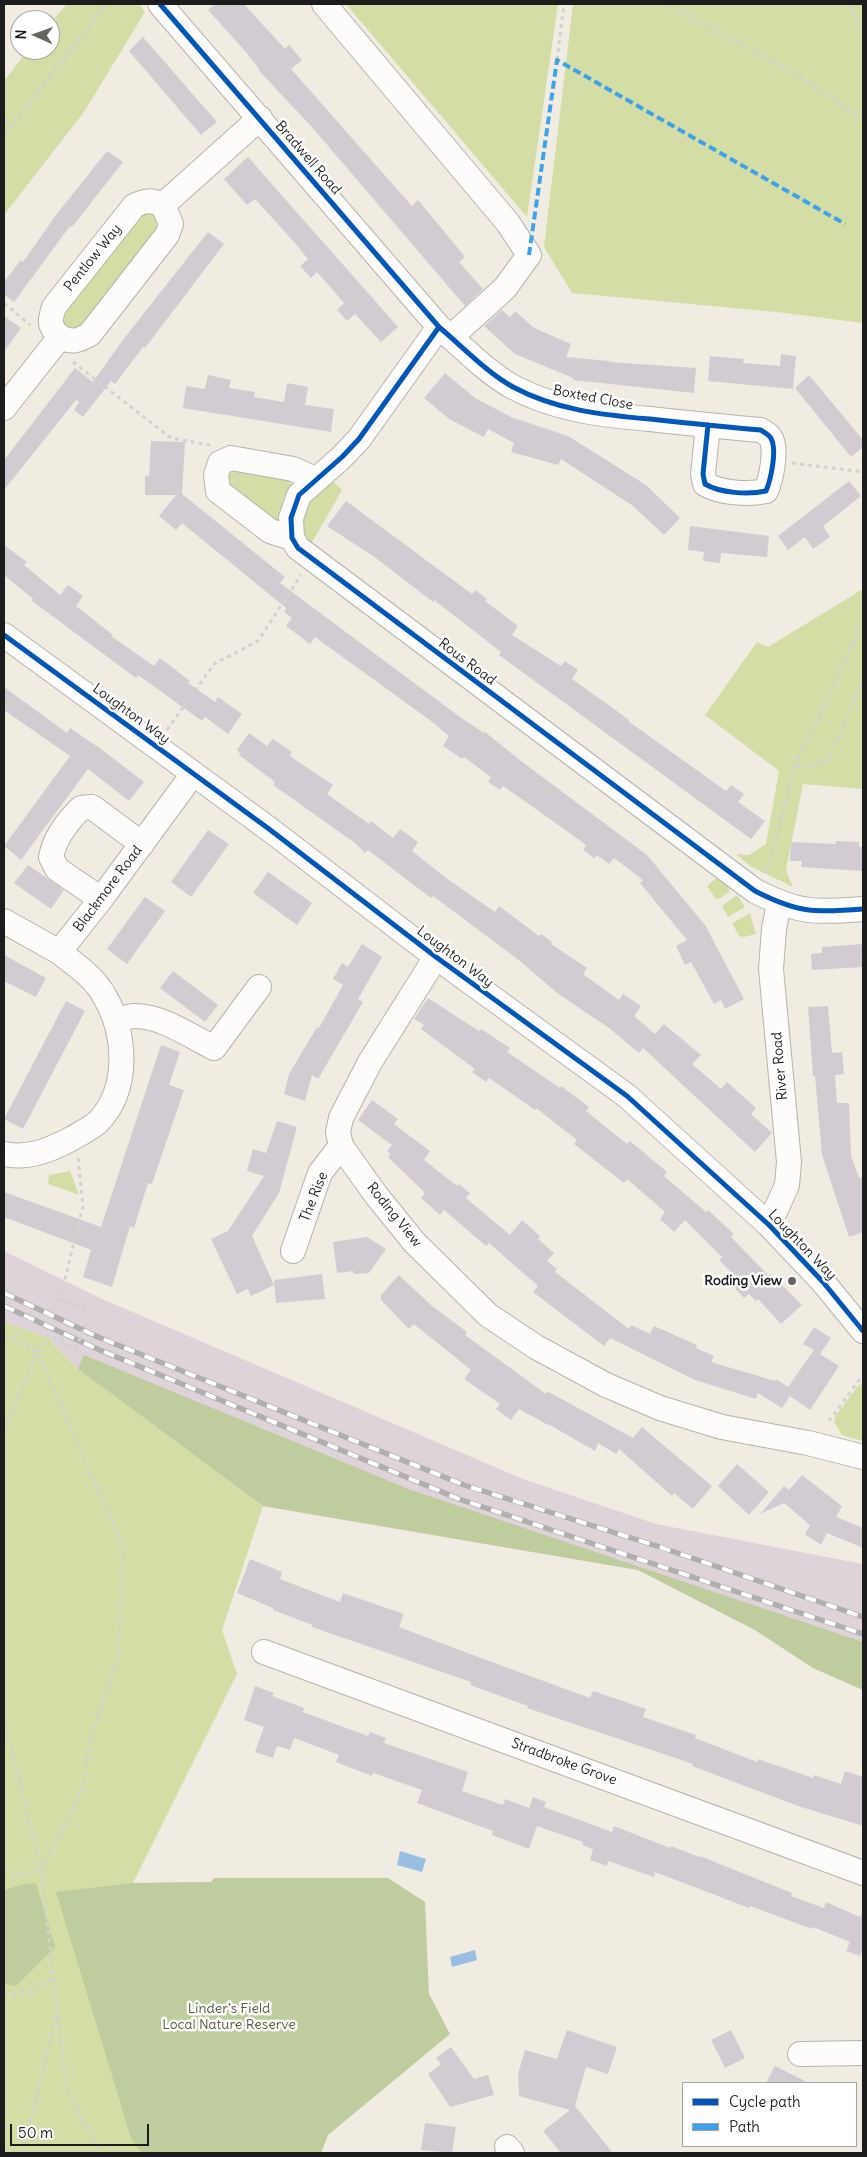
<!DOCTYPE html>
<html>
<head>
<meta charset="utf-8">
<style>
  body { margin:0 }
  #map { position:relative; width:867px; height:2157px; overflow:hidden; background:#f1ece2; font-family:Delius,sans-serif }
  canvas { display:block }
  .frame { position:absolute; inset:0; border:5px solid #1c1c1c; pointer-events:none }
  .legend { position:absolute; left:682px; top:2082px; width:175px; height:65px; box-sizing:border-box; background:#fff; border:1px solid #a4a4a4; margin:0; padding:6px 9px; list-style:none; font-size:15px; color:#1c1c1c }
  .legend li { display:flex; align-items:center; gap:10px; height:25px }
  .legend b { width:25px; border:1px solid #a4a4a4 }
  .north { position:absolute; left:10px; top:10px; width:50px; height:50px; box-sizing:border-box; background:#fff; border:1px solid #a4a4a4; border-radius:50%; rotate:272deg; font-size:14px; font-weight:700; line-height:20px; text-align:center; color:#1c1c1c }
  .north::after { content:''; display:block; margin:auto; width:18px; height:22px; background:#676561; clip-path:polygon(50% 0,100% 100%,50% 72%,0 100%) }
  .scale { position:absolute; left:10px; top:2124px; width:139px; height:22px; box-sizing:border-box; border:2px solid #1c1c1c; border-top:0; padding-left:6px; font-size:15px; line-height:18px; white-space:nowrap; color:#1c1c1c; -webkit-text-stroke:4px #fff; paint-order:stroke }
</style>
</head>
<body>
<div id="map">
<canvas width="867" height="2157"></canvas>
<div class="frame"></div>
<ul class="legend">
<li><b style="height:6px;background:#0057b8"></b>Cycle path</li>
<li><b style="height:6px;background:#3da2ea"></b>Path</li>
</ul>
<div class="north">N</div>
<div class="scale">50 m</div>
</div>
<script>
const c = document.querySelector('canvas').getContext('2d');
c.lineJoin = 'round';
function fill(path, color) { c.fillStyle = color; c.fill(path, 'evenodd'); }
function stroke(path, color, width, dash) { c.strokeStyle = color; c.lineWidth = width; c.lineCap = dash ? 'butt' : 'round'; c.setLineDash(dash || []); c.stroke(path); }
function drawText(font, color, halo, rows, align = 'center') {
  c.font = font + ' Delius,sans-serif'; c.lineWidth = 5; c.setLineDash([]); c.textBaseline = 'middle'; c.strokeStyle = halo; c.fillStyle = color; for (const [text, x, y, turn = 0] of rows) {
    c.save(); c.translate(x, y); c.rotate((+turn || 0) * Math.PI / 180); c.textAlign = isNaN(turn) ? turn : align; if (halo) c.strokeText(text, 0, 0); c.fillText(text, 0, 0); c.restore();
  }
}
const industrial = new Path2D(`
  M4 1251 102 1299 523 1479 656 1524 863 1564V1690L813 1668 755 1630 638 1570 263 1506 78 1369 47 1337 4 1322Z`);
const green = new Path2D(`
  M67 4H139L145 12 84 112 4 215V81L28 50H50V23Z
  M346 4H558L527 217Z
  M573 4H863V323L777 312 572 293 544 247Z
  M152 212 158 217 160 224 86 326 76 332 62 327 60 311 135 214Z
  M231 467 290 477 291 488 282 520 275 522 229 490 227 472Z
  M331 479 342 490 311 544C289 517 310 497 331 479Z
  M863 589V789L803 784 786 870 793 887 750 866 736 854 749 855 766 844 779 771 705 715 757 642 768 647Z
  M719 876 729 887V892L719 899 715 898 707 886Z
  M737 895 745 907 728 917 722 906Z
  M750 913 756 934 744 937 739 936 732 923Z
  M70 1171 79 1195 48 1184 49 1175Z
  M4 1322 47 1337 78 1369 263 1506 222 1630 237 1674 133 1883 211 1882 214 1878H388L328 2135 321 2153H4Z
  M863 1383V1441L842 1435 834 1422 836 1415 858 1386Z`);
const forest = new Path2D(`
  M84 1355 411 1490 863 1642V1690L813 1668 755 1630 638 1570 263 1506 78 1369Z
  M214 1878H388L425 1902 429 1994 450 2034 328 2135 321 2153H142L131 2138 56 1892 133 1883 211 1882Z
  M36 1883 55 1947 16 1986 4 1984V1890L24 1884Z`);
const water = new Path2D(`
  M400 1851 426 1859 422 1872 397 1865Z
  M475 1950 477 1960 452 1967 450 1957Z`);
const building = new Path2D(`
  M215 4H244L285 49 289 45 302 60 291 69 412 206 418 200 438 224 465 257 459 262 483 289 465 306 311 126 259 71 260 70 246 52 208 10Z
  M143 37 217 122 201 135 129 51Z
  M107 151 123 162 72 227 70 226 14 302 4 294V282L21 260 23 262 56 215Z
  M248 157 398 327 381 342 355 314 347 321 337 310 344 303 317 272 311 278 300 266 308 259 294 242 255 199 247 205 224 179Z
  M208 232 224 244 145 348 143 347 115 384 111 381 83 417 74 410 79 402 76 400 4 490V460L75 368 93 382 122 341Z
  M502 310 510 317 515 311 534 328 571 344 566 357 609 361V362L696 368 694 393 573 380V378L515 354 484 326Z
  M4 316 21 328 4 352Z
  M781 354 796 356 793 389 708 381 710 356 744 359 743 363 780 366Z
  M445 373 475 398 511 417 568 436 646 485 680 518 664 535 633 506 561 459 558 465 511 452 514 443 488 429 484 437 449 419 424 398Z
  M208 375 231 380 229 388 255 392 254 397 284 402 287 383 308 387 305 405 334 409 331 432 183 408 186 386 205 389Z
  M809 375 863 440V447L851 457 795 388Z
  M151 441 185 442 182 494 285 577 280 583 460 717 484 733 485 732 521 761 647 855 705 925 744 999 725 1009 721 1000 714 1004 691 962 685 965 676 946 687 940 640 883 643 880 614 858 609 864 597 855 594 858 583 850 586 845 564 829 503 786 500 790 488 782 491 777 464 757 462 759 443 746 449 736 431 721 315 637 310 644 286 626 292 618 284 612 286 608 182 523 176 530 159 516 176 495H145V476H149Z
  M849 481 861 496 823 526 830 537 813 549 805 537 788 550 778 536Z
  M346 501 472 594 475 590 487 599 485 601 518 626 512 635 561 666 565 661 578 670 572 679 617 711 629 720 628 721 726 791 731 785 744 794 738 802 765 821 751 839 499 655 501 652 434 600 433 602 376 558 327 526Z
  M690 526 769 536 767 557 721 553 720 563 703 561 704 552 688 550Z
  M4 545 27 562 24 565 60 595 68 585 83 596 76 606 113 635 111 636 154 666 160 658 190 681 188 683 215 702 218 697 242 714 228 734 205 717 202 721 138 675 136 678 32 601 33 599 4 575Z
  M4 687 67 733 70 728 101 749 144 782 129 801 88 769 21 860 4 846 70 756 4 710Z
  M249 733 267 746 273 739 292 752 290 756 333 785 327 794 369 824 371 821 393 838 400 829 418 842 412 851 446 878 495 912 499 906 539 936 541 934 552 942 551 944 587 968 583 974 619 1000 623 994 641 1006 634 1016 655 1034 664 1024 701 1055 692 1064 721 1089 727 1082 745 1098 756 1108 751 1114 772 1133 755 1152 643 1048 639 1053 609 1028 557 993 520 961 433 896 431 898 368 850 365 853 355 843 273 785 275 782 239 755 240 753 237 750Z
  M208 830 229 844 191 897 171 882Z
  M836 841 859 842V847H863V871L801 867 802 861H790L791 842 836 844Z
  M28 865 64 890 51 909 14 883Z
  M268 872 312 903 297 925 253 893Z
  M145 897 165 911 127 964 107 949Z
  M362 944 382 957 358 999 363 1002 318 1079 312 1075 305 1101 284 1094 289 1074 317 1027 319 1028 343 985 333 979 342 963 348 967Z
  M863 944V967L812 970 811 954 822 953V947Z
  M4 955 46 978 36 997 4 981Z
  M173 971 218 1005 205 1022 160 988Z
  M428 998 479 1031 481 1029 510 1048 507 1052 560 1088 561 1086 589 1107 586 1111 627 1144 630 1141 667 1172 664 1176 706 1212 708 1210 734 1234 731 1237 769 1276 771 1274 802 1305 781 1324 758 1299 756 1301 749 1294 744 1298 730 1283 736 1277 719 1260 722 1257 685 1220 674 1232 660 1219 665 1212 627 1179 624 1183 574 1144 577 1140 536 1108 535 1110 489 1078 486 1082 472 1072 475 1069 421 1029 424 1025 414 1019Z
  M66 1001 85 1011 23 1129 4 1119Z
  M828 1006 832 1053 842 1052 844 1074 835 1075 837 1103H849L851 1156 859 1178 863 1176V1232L849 1237 822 1155 815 1076H813L808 1007Z
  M161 1045 180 1052 169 1085 184 1090 152 1184 148 1183 134 1228 130 1226 112 1287 83 1277 91 1250 4 1217V1192L101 1227Z
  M372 1100 398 1119 394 1124 430 1151 424 1160 457 1186 459 1184 470 1193 466 1198 510 1235 522 1220 540 1236 538 1239 554 1253 547 1261 557 1269 555 1272 629 1329 631 1325 650 1334 654 1326 697 1345 696 1348 714 1356 711 1362 775 1381 776 1379 788 1387 814 1350 803 1344 814 1327 831 1338 820 1354 839 1366 810 1410 790 1396 782 1408 758 1393 756 1399 695 1380 610 1338 604 1346 533 1292 538 1286 489 1243 486 1246 444 1210 440 1215 421 1198 425 1193 388 1157 390 1154 387 1151 392 1145 358 1120Z
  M277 1121 297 1127 279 1193 252 1236 274 1285 251 1296 248 1289 237 1294 211 1239 228 1231 264 1176 247 1171 253 1149 266 1153Z
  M367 1237 386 1249 369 1273 354 1274 353 1271 337 1273 333 1242Z
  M322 1274 325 1299 276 1303 274 1280Z
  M399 1275 432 1306 467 1332 465 1335 546 1394 547 1391 633 1438 642 1427 712 1486 693 1509 674 1493 672 1496 619 1449 616 1454 598 1443 595 1451 548 1424V1425L519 1409 511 1420 496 1409 500 1404 464 1379 471 1370 414 1324 409 1329 381 1300V1295Z
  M737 1464 769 1492 749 1515 718 1486Z
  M802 1475 842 1506 836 1517 863 1528V1548L827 1533 821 1545 805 1534 810 1525 784 1503 760 1514 784 1486 789 1490Z
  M250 1559 282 1572 280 1579 340 1602 343 1593 404 1614 399 1627 470 1654 590 1698 593 1691 646 1709 643 1717 696 1735 695 1738 757 1762 758 1759 813 1778 814 1775 841 1784 845 1771 863 1777V1826L798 1806 692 1766 693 1764 527 1708 528 1706 470 1685 471 1682 312 1627V1625L273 1610V1608L237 1593Z
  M255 1686 274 1693 272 1696 304 1708 303 1712 368 1736 370 1732 386 1738 384 1743 468 1772 462 1791 503 1805 505 1799 529 1808 533 1797 546 1802 544 1807 612 1832 614 1826 670 1848 671 1846 699 1857 700 1856 792 1893 791 1896 824 1908 826 1902 860 1917 863 1910V1948L860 1956 846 1951 850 1942 813 1927 812 1929 750 1906 749 1908 655 1872 654 1877 608 1861 607 1866 590 1860 593 1849 582 1845 583 1842 537 1826 529 1849 492 1835 493 1831 417 1803 422 1790 373 1773 372 1776 336 1762 339 1755 294 1738 290 1750 277 1746 273 1758 255 1752 264 1727 244 1720Z
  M567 2030 617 2047 608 2074 586 2067 575 2106 613 2153H561L543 2131 570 2110 519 2096 518 2074 525 2050 557 2059Z
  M731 2030 745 2058 725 2068 711 2040Z
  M451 2047 474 2079 488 2075 494 2095 450 2107 428 2074 441 2064 436 2058Z
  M775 2066 809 2083H766Z
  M425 2123 456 2127 452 2153 421 2150Z`);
const path = new Path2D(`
  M667 4 792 72 863 120
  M849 4 863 31
  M557 60 564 4
  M4 119 11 125
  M4 135 107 4
  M4 303 30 325
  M73 362 171 438 210 445
  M792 463 863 472
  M167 730 214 664 258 641 301 575
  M795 767 863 622
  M764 873 770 862 794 767 827 762 863 679
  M78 1158 83 1206 60 1299 91 1311
  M4 1336 37 1351 123 1547 118 1656 91 1739 81 1793 41 1870 4 1877
  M829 1421 860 1379
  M4 1432 37 1351 43 1346 49 1335 76 1349
  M4 1719 41 1870 66 2086 100 2153
  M4 1995 33 1991 53 1978
  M4 2152 23 2151
  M23 2153 56 2015`);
const minor = new Path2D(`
  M160 4 439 327C463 347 486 372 513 387 556 410 602 415 650 419 687 423 724 427 761 430 763 432 768 434 770 437 778 447 771 479 766 491 748 495 720 493 705 484L703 474 708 425
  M324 4 508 223 529 255 505 288 451 337
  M439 327 359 439 342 457 299 495 291 518 292 538 298 548 755 891C798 913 815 913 863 909
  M60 337C72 343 78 341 90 334L167 235 171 224 163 205
  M4 408 60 337C49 326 49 322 54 307L134 206C145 200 152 200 163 205L260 118
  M292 538 270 531 218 491 216 475 220 463 231 458 293 469 315 479
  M4 635 269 829 436 957 627 1096 769 1225 823 1282 863 1331
  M101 899 57 869 51 857C55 837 67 822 81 808L92 807 142 844
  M4 921 59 952 101 899 193 774
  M436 957 370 1062 341 1118 338 1132 341 1146 376 1195 414 1242 488 1315 536 1347 606 1385 660 1408 722 1427 808 1443 863 1457
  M116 1021C122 1019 128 1016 135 1016 162 1016 190 1036 214 1048L259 987
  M4 1154C27 1159 48 1151 69 1140 78 1135 90 1129 98 1122 130 1089 126 1034 105 997 95 978 76 965 59 952
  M769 1225 787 1185 789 1162 771 969 774 929 779 903
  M293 1251 320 1173 341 1146
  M264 1652 863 1873
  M800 2054 863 2053
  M507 2147 512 2153`);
const rail = new Path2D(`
  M4 1293 98 1337 464 1485 660 1547 863 1617
  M4 1306 95 1348 459 1499 863 1634`);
const pathBridge = new Path2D(`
  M76 1349 91 1311`);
const quiet = new Path2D(`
  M529 255 557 60 845 224`);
const cycleway = new Path2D(`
  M160 4 439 327C463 347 486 372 513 387 556 410 602 415 650 419 687 423 724 427 761 430 763 432 768 434 770 437 778 447 771 479 766 491 748 495 720 493 705 484L703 474 708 425
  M439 327 359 439 342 457 299 495 291 518 292 538 298 548 755 891C798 913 815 913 863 909
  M4 635 269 829 436 957 627 1096 769 1225 823 1282 863 1331`);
const markers = [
  [792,1281,5,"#676561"]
];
const streetNames = [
  ["Bradwell Road",308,158,49],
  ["Pentlow Way",93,258,-51],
  ["Boxted Close",593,398,11],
  ["Rous Road",467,662,37],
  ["Loughton Way",131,714,36],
  ["Blackmore Road",108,889,-53],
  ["Loughton Way",455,957,37],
  ["River Road",780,1066,-95],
  ["The Rise",314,1197,-68],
  ["Roding View",394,1215,51],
  ["Loughton Way",802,1245,46],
  ["Stradbroke Grove",564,1762,20]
];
const poiNames = [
  ["Roding View",782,1281]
];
const parkNames = [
  ["Linder's Field",229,2009],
  ["Local Nature Reserve",229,2025]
];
fill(industrial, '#ded3d9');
fill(green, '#d4dda5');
fill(forest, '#bfcc9d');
fill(water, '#9abee2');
fill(building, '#d3cbd2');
stroke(minor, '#b6b3ad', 26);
stroke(path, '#d3d2d0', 3, [4, 4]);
stroke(minor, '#fdfcfb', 24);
stroke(rail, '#b0afad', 5.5);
stroke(rail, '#fff', 4, [11]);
stroke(pathBridge, '#d3d2d0', 3, [4, 4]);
stroke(quiet, '#3da2ea', 4, [8, 4]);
stroke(cycleway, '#0057b8', 5);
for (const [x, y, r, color] of markers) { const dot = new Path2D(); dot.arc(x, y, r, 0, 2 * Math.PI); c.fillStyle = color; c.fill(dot); stroke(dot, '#fff', 2); }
drawText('14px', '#1c1c1c', '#fff', streetNames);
drawText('bold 14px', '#1c1c1c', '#fff', poiNames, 'right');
drawText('14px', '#545b3a', '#fff', parkNames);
</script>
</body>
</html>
